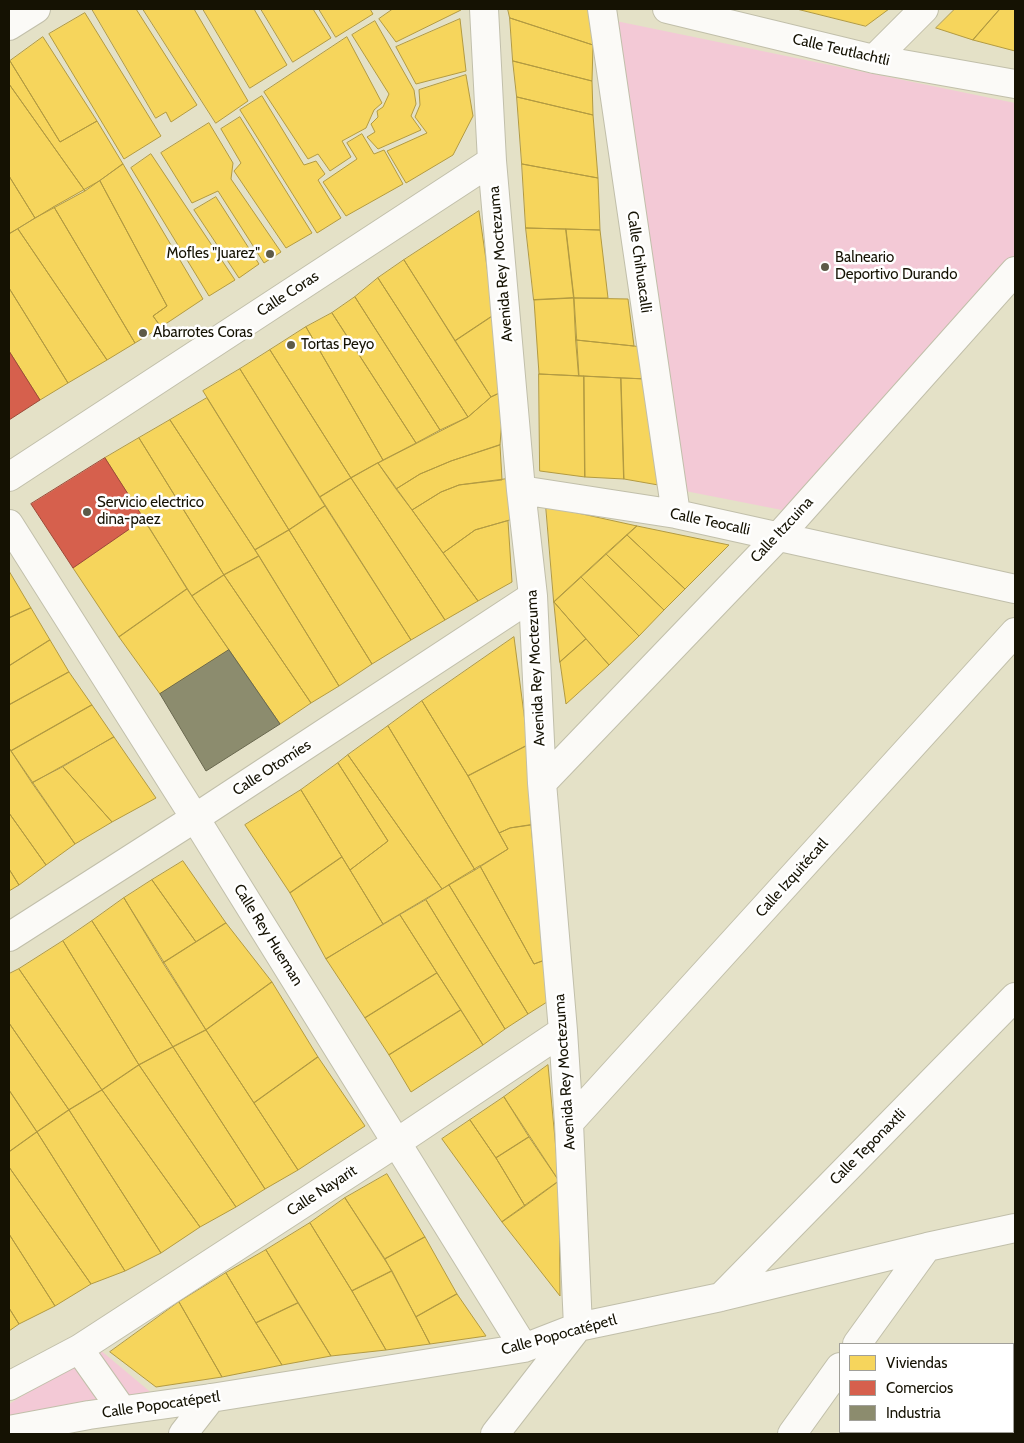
<!DOCTYPE html>
<html>
<head>
<meta charset="utf-8">
<style>
  body { margin:0 }
  #map { position:relative; width:1024px; height:1443px; overflow:hidden; background:#e4e1c7; font-family:Cabin,sans-serif }
  canvas { display:block }
  .frame { position:absolute; inset:0; border:10px solid #151203; pointer-events:none }
  .legend { position:absolute; left:839px; top:1343px; width:175px; height:90px; box-sizing:border-box; background:#fff; border:1px solid #a1a09a; margin:0; padding:6px 9px; list-style:none; font-size:15px; color:#151203 }
  .legend li { display:flex; align-items:center; gap:10px; height:25px }
  .legend b { width:25px; border:1px solid #a1a09a }
</style>
</head>
<body>
<div id="map">
<canvas width="1024" height="1443"></canvas>
<div class="frame"></div>
<ul class="legend">
<li><b style="height:14px;background:#f6d55c"></b>Viviendas</li>
<li><b style="height:14px;background:#d6604d"></b>Comercios</li>
<li><b style="height:14px;background:#8c8c6e"></b>Industria</li>
</ul>
</div>
<script>
const c = document.querySelector('canvas').getContext('2d');
c.lineJoin = 'round';
function fill(path, color) { c.fillStyle = color; c.fill(path, 'evenodd'); }
function stroke(path, color, width, dash) { c.strokeStyle = color; c.lineWidth = width; c.lineCap = dash ? 'butt' : 'round'; c.setLineDash(dash || []); c.stroke(path); }
function drawText(font, color, halo, rows, align = 'center') {
  c.font = font + ' Cabin,sans-serif'; c.lineWidth = 5; c.setLineDash([]); c.textBaseline = 'middle'; c.strokeStyle = halo; c.fillStyle = color; for (const [text, x, y, turn = 0] of rows) {
    c.save(); c.translate(x, y); c.rotate((+turn || 0) * Math.PI / 180); c.textAlign = isNaN(turn) ? turn : align; if (halo) c.strokeText(text, 0, 0); c.fillText(text, 0, 0); c.restore();
  }
}
const green = new Path2D(`
  M611 20 1015 103V259L787 511 675 489Z
  M99 1349 154 1395 9 1419V1404Z`);
const homes = new Path2D(`
  M92 9H136L197 105 171 122 166 112 156 118Z
  M143 9H194L248 101 216 123Z
  M203 9H254L287 65 250 88Z
  M261 9H313L331 38 293 62Z
  M319 9H370L373 14 336 37Z
  M393 9H461V10L396 42 379 19Z
  M508 9H586L591 10 593 45 510 18Z
  M797 9H889L866 26Z
  M955 9H1000L973 40 936 28Z
  M1000 9H1015V51L973 40Z
  M85 13 161 136 124 159 49 34Z
  M510 18 593 45 592 81 513 61Z
  M460 19 466 71 416 84 396 47Z
  M375 21 414 90 416 104 411 116 421 130 378 149 367 137 375 132 371 124 378 117 377 111 383 107 389 94 352 35Z
  M43 37 97 121 60 142 10 61Z
  M347 37 382 103 374 110 366 128 342 141 351 157 330 171 318 154 308 159 264 92Z
  M10 61 60 142 97 121 123 164 85 191 9 84V62Z
  M513 61 592 81 593 115 517 97Z
  M466 75 473 116 453 155 406 183 387 151 427 133 415 117 420 105 419 90Z
  M9 84 85 191 35 218 9 176Z
  M262 96 304 165 316 161 325 174 318 180 341 218 317 233 240 110Z
  M517 97 593 115 598 178 522 164Z
  M240 117 312 233 286 248 234 171 241 163 221 129Z
  M209 123 233 163 231 179 281 252 264 263 218 191 192 203 161 153Z
  M362 134 374 154 384 150 403 184 346 216 323 182 357 159 347 143Z
  M151 154 235 280 209 296 131 168Z
  M123 164 203 299 161 327 153 316 167 306 100 181Z
  M522 164 598 178 600 230 526 228Z
  M9 176 35 218 9 234Z
  M100 181 167 306 153 316 161 327 135 343 54 207Z
  M216 197 259 264 239 278 194 210Z
  M54 207 135 343 107 360 18 229Z
  M479 211 494 315 455 341 404 260Z
  M526 228 566 229 574 298 534 300Z
  M18 229 107 360 68 383 9 288V234Z
  M566 229 600 230 608 298H574Z
  M404 260 491 397 468 417 378 278Z
  M378 278 468 417 440 430 355 297Z
  M9 288 68 383 40 400 9 351Z
  M355 297 440 430 416 443 332 313Z
  M574 298 579 376 539 374 534 300Z
  M574 298 628 299 634 346 576 340Z
  M332 313 416 443 383 460 306 327Z
  M494 315 504 391 491 397 455 341Z
  M306 327 383 460 351 478 270 350Z
  M576 340 643 347 647 379 579 376Z
  M270 350 351 478 320 497 240 369Z
  M240 369 325 506 289 530 203 391Z
  M539 374 584 376 585 477 540 471Z
  M584 376 621 378 624 479 585 477Z
  M621 378 647 379 664 486 624 479Z
  M504 391 500 445 451 461 420 474 396 489 378 463 468 417 491 397Z
  M207 398 289 530 255 550 170 420Z
  M170 420 259 556 224 575 139 438Z
  M139 438 224 575 192 596 105 458Z
  M500 445 502 480 459 485 441 492 412 510 396 489 420 474 451 461Z
  M378 463 478 601 445 620 351 478Z
  M351 478 445 620 411 640 320 497Z
  M507 479 513 519 475 530 443 553 412 510 441 492 459 485Z
  M325 506 411 640 372 664 289 530Z
  M546 506 637 526 554 602Z
  M144 519 187 589 119 637 73 568Z
  M508 521 512 582 478 601 443 553 475 530Z
  M637 526 729 545 685 589 627 535Z
  M289 530 372 664 339 686 255 550Z
  M627 535 685 589 664 610 606 554Z
  M606 554 664 610 639 636 581 577Z
  M259 556 339 686 311 703 224 575Z
  M9 571 31 608 9 618Z
  M224 575 311 703 280 724 192 596Z
  M581 577 639 636 609 665 554 602Z
  M187 589 229 650 160 694 119 637Z
  M554 602 586 639 560 662Z
  M31 608 50 640 9 666V618Z
  M514 637 528 745 468 776 422 701Z
  M586 639 609 665 566 704 560 662Z
  M50 640 69 672 9 705V666Z
  M69 672 92 705 11 751 9 748V705Z
  M422 701 468 776 508 849 475 870 388 726Z
  M92 705 114 737 32 783 11 751Z
  M388 726 475 870 442 889 348 755Z
  M114 737 156 798 112 822 63 767Z
  M528 745 531 825 510 828 499 833 468 776Z
  M9 748 75 844 46 865 9 813Z
  M348 755 442 889 383 924 350 870 388 841 338 763Z
  M338 763 388 841 350 870 301 790Z
  M63 767 112 822 75 844 32 783Z
  M301 790 342 857 290 893 245 825Z
  M9 813 46 865 19 885 9 869Z
  M531 825 545 960 534 964 480 866 508 849 499 833 510 828Z
  M342 857 383 924 326 959 290 893Z
  M183 861 226 923 196 942 152 880Z
  M480 866 534 964 545 960 547 1002 528 1014 449 885Z
  M9 869 19 885 9 891Z
  M152 880 196 942 163 963 124 898Z
  M449 885 528 1014 505 1029 426 900Z
  M124 898 206 1030 173 1047 92 921Z
  M426 900 505 1029 483 1045 400 915Z
  M400 915 437 973 365 1018 326 959Z
  M92 921 173 1047 139 1065 63 941Z
  M226 923 272 982 206 1030 163 963Z
  M63 941 139 1065 102 1090 19 969Z
  M19 969 102 1090 69 1110 9 1023V974Z
  M437 973 461 1010 389 1055 365 1018Z
  M272 982 318 1057 254 1103 206 1030Z
  M461 1010 483 1045 411 1092 389 1055Z
  M9 1023 69 1110 37 1132 9 1090Z
  M206 1030 298 1170 265 1189 173 1047Z
  M173 1047 265 1189 236 1207 139 1065Z
  M318 1057 365 1126 298 1170 254 1103Z
  M139 1065 236 1207 200 1227 102 1090Z
  M548 1065 559 1181 504 1097Z
  M9 1090 37 1132 9 1152Z
  M102 1090 200 1227 161 1253 69 1110Z
  M504 1097 529 1137 496 1158 470 1120Z
  M69 1110 161 1253 125 1271 37 1132Z
  M470 1120 496 1158 525 1206 502 1222 442 1139Z
  M37 1132 125 1271 91 1284 9 1167V1152Z
  M529 1137 559 1181 525 1206 496 1158Z
  M9 1167 91 1284 55 1306 9 1234Z
  M387 1174 425 1237 385 1259 345 1198Z
  M559 1181 560 1296 502 1222Z
  M345 1198 392 1271 352 1291 310 1223Z
  M310 1223 352 1291 386 1350 331 1356 266 1250Z
  M9 1234 55 1306 19 1324 9 1308Z
  M425 1237 457 1294 416 1317 385 1259Z
  M266 1250 298 1303 256 1323 226 1273Z
  M392 1271 416 1317 430 1344 386 1350 352 1291Z
  M226 1273 256 1323 282 1365 222 1377 179 1302Z
  M457 1294 486 1336 430 1344 416 1317Z
  M179 1302 222 1377 156 1387 110 1352Z
  M298 1303 331 1356 282 1365 256 1323Z
  M9 1308 19 1324 9 1331Z`);
const shops = new Path2D(`
  M9 351 40 400 9 420Z
  M105 458 144 519 73 568 31 504Z`);
const industry = new Path2D(`
  M229 650 280 724 206 771 160 694Z`);
const street = new Path2D(`
  M484 9 492 161 521 490 533 596 542 783 563 1031 569 1123 578 1327 495 1434
  M602 9 676 514
  M667 9 874 59 1015 84
  M9 26 36 9
  M874 59 924 9
  M9 477 492 161
  M521 490 676 514 1015 589
  M9 524 195 818 524 1348
  M542 783 778 537 1015 271
  M9 937 195 818 533 596
  M569 1123 1015 632
  M721 1297 1015 997
  M857 1344 927 1247
  M79 1349 122 1410
  M9 1386 79 1349 396 1143 563 1031
  M9 1430 89 1415 211 1398 524 1348 578 1327 721 1297 927 1247 1015 1228
  M183 1434 211 1398
  M792 1434 840 1367`);
const markers = [
  [270,254,5,"#5d5a48"],
  [825,267,5,"#5d5a48"],
  [143,333,5,"#5d5a48"],
  [291,345,5,"#5d5a48"],
  [87,512,5,"#5d5a48"]
];
const streetNames = [
  ["Calle Teutlachtli",841,50,13],
  ["Calle Chihuacalli",639,262,82],
  ["Avenida Rey Moctezuma",501,264,-95],
  ["Calle Coras",288,294,-33],
  ["Calle Teocalli",710,522,12],
  ["Calle Itzcuina",782,530,-47],
  ["Avenida Rey Moctezuma",536,668,-93],
  ["Calle Otomíes",272,768,-33],
  ["Calle Izquitécatl",792,878,-48],
  ["Calle Rey Hueman",268,935,58],
  ["Avenida Rey Moctezuma",565,1072,-94],
  ["Calle Teponaxtli",868,1147,-45],
  ["Calle Nayarit",322,1191,-33],
  ["Calle Popocatépetl",559,1335,-15],
  ["Calle Popocatépetl",161,1405,-8]
];
const poiNames = [
  ["Mofles \"Juarez\"",260,254,"right"],
  ["Balneario",835,258],
  ["Deportivo Durando",835,275],
  ["Abarrotes Coras",153,333],
  ["Tortas Peyo",301,345],
  ["Servicio electrico",97,503],
  ["dina-paez",97,520]
];
fill(green, '#f3c9d6');
fill(homes, '#f6d55c');
stroke(homes, '#b29a41', 1);
fill(shops, '#d6604d');
stroke(shops, '#9c4937', 1);
fill(industry, '#8c8c6e');
stroke(industry, '#68674e', 1);
stroke(street, '#c1bfaa', 30);
stroke(street, '#fbfaf7', 28);
for (const [x, y, r, color] of markers) { const dot = new Path2D(); dot.arc(x, y, r, 0, 2 * Math.PI); c.fillStyle = color; c.fill(dot); stroke(dot, '#fff', 2); }
drawText('15px', '#151203', '#fff', streetNames);
drawText('15px', '#151203', '#fff', poiNames, 'left');
</script>
</body>
</html>
